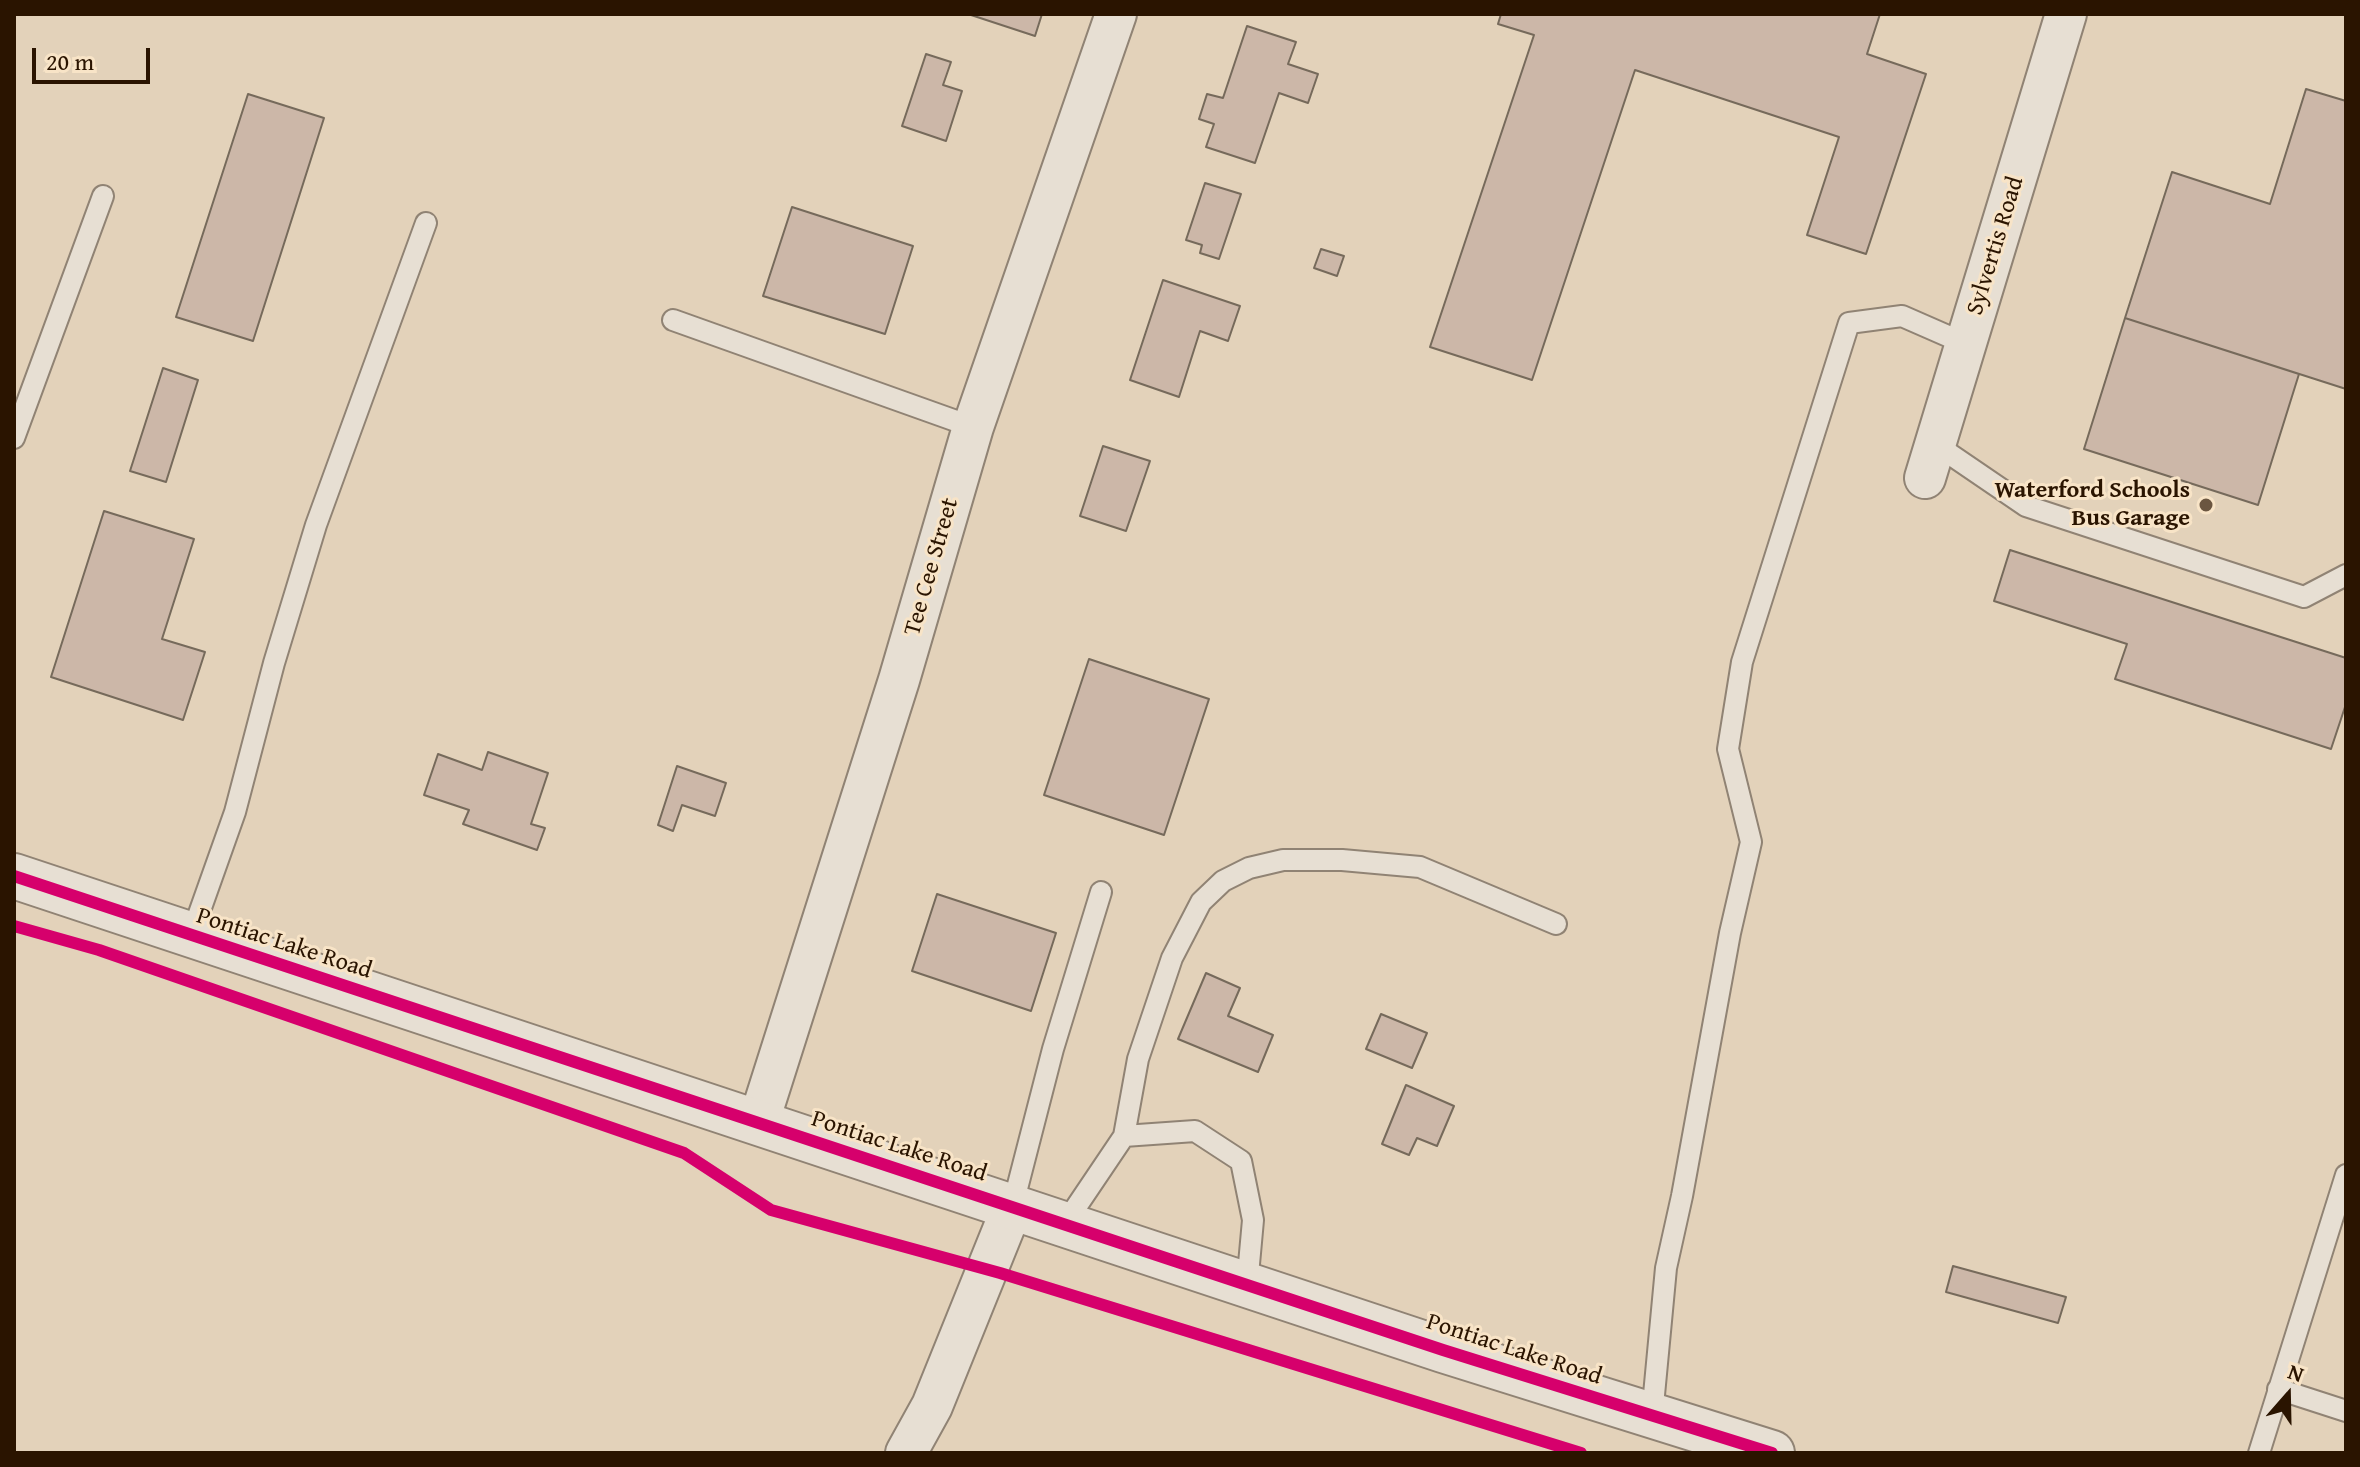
<!DOCTYPE html>
<html>
<head>
<meta charset="utf-8">
<style>
  body { margin:0 }
  #map { position:relative; width:2360px; height:1467px; overflow:hidden; background:#e3d2ba; font-family:"Gentium Book Plus",serif }
  canvas { display:block }
  .frame { position:absolute; inset:0; border:16px solid #2a1400; pointer-events:none }
  .north { position:absolute; left:2248px; top:1355px; width:80px; height:80px; -webkit-text-stroke:6px #f8e4c7; paint-order:stroke; rotate:20deg; font-size:22px; font-weight:700; line-height:32px; text-align:center; color:#2a1400 }
  .north::after { content:''; display:block; margin:auto; width:28px; height:36px; background:#2a1400; clip-path:polygon(50% 0,100% 100%,50% 72%,0 100%) }
  .scale { position:absolute; left:32px; top:48px; width:118px; height:36px; box-sizing:border-box; border:4px solid #2a1400; border-top:0; padding-left:10px; font-size:24px; line-height:28px; white-space:nowrap; color:#2a1400; -webkit-text-stroke:6px #f8e4c7; paint-order:stroke }
</style>
</head>
<body>
<div id="map">
<canvas width="2360" height="1467"></canvas>
<div class="frame"></div>
<div class="north">N</div>
<div class="scale">20 m</div>
</div>
<script>
const c = document.querySelector('canvas').getContext('2d');
c.lineJoin = 'round';
function fill(path, color) { c.fillStyle = color; c.fill(path, 'evenodd'); }
function stroke(path, color, width, dash) { c.strokeStyle = color; c.lineWidth = width; c.lineCap = dash ? 'butt' : 'round'; c.setLineDash(dash || []); c.stroke(path); }
function drawText(font, color, halo, rows, align = 'center') {
  c.font = font + ' "Gentium Book Plus",serif'; c.lineWidth = 6; c.setLineDash([]); c.textBaseline = 'middle'; c.strokeStyle = halo; c.fillStyle = color; for (const [text, x, y, turn = 0] of rows) {
    c.save(); c.translate(x, y); c.rotate((+turn || 0) * Math.PI / 180); c.textAlign = isNaN(turn) ? turn : align; if (halo) c.strokeText(text, 0, 0); c.fillText(text, 0, 0); c.restore();
  }
}
const building = new Path2D(`
  M968 14H1042L1035 36Z
  M1501 14H1880L1867 54 1926 74 1866 254 1807 235 1839 137 1635 70 1532 380 1430 347 1534 35 1498 24Z
  M1247 26 1296 42 1288 64 1318 74 1308 103 1279 93 1255 163 1206 147 1214 124 1199 119 1207 94 1223 98Z
  M926 54 951 62 943 85 962 91 946 141 902 126Z
  M2306 89 2346 101V389L2125 318 2172 172 2270 204Z
  M248 94 324 118 253 341 176 317Z
  M1205 183 1241 194 1219 259 1200 253 1202 245 1186 240Z
  M792 207 913 246 885 334 763 296Z
  M1321 249 1344 256 1337 276 1314 268Z
  M1163 280 1240 306 1228 341 1200 331 1179 397 1130 380Z
  M2125 318 2299 374 2258 505 2084 449Z
  M163 368 198 380 166 482 130 471Z
  M1103 446 1150 461 1126 531 1080 516Z
  M104 511 194 539 162 639 205 652 183 720 51 677Z
  M2010 550 2346 658V704L2331 749 2115 679 2127 644 1994 601Z
  M1089 659 1209 699 1164 835 1044 795Z
  M488 752 548 773 531 824 545 828 537 850 463 824 469 810 424 795 438 754 482 770Z
  M677 766 726 783 715 816 682 805 673 831 658 825Z
  M937 894 1056 933 1031 1011 912 971Z
  M1206 973 1240 988 1228 1016 1273 1035 1258 1072 1178 1039Z
  M1381 1014 1427 1033 1412 1068 1366 1049Z
  M1406 1085 1454 1106 1437 1146 1417 1138 1409 1155 1382 1144Z
  M1953 1266 2066 1297 2058 1323 1946 1292Z`);
const service = new Path2D(`
  M673 320 973 427
  M14 438 103 196
  M1935 444 2026 506 2304 597 2346 575
  M191 936 235 812 274 663 316 525 426 223
  M1124 1136 1138 1059 1172 958 1201 902 1223 881 1249 868 1283 860H1342L1420 867 1556 924
  M1012 1208 1053 1049 1101 892
  M1064 1225 1124 1136 1195 1131 1241 1161 1253 1220 1247 1286
  M2278 1389 2346 1411
  M1652 1416 1666 1268 1682 1196 1730 933 1751 842 1728 749 1742 662 1849 323 1902 316 1966 344
  M2259 1453 2346 1175`);
const minor = new Path2D(`
  M1925 478 2066 14
  M758 1124 899 680 973 427 1116 14
  M906 1453 932 1406 1012 1208`);
const tertiary = new Path2D(`
  M14 876 1443 1350 1772 1453`);
const cycleway = new Path2D(`
  M14 876 1443 1350 1772 1453
  M14 926 99 950 684 1153 771 1210 1000 1273 1581 1453`);
const markers = [
  [2206,505,8,"#6b5641"]
];
const streetNames = [
  ["Sylvertis Road",1996,246,-73],
  ["Tee Cee Street",932,567,-74],
  ["Pontiac Lake Road",284,944,18],
  ["Pontiac Lake Road",899,1147,18],
  ["Pontiac Lake Road",1514,1350,18]
];
const poiNames = [
  ["Waterford Schools",2190,491],
  ["Bus Garage",2190,519]
];
fill(building, '#ccb7a8');
stroke(building, '#766a5b', 2);
stroke(service, '#908374', 24);
stroke(minor, '#908374', 44);
stroke(tertiary, '#908374', 48);
stroke(service, '#e7dfd3', 20);
stroke(minor, '#e7dfd3', 40);
stroke(tertiary, '#e7dfd3', 44);
stroke(cycleway, '#d6006c', 12);
for (const [x, y, r, color] of markers) { const dot = new Path2D(); dot.arc(x, y, r, 0, 2 * Math.PI); c.fillStyle = color; c.fill(dot); stroke(dot, '#f8e4c7', 3); }
drawText('24px', '#2a1400', '#f8e4c7', streetNames);
drawText('bold 24px', '#2a1400', '#f8e4c7', poiNames, 'right');
</script>
</body>
</html>
